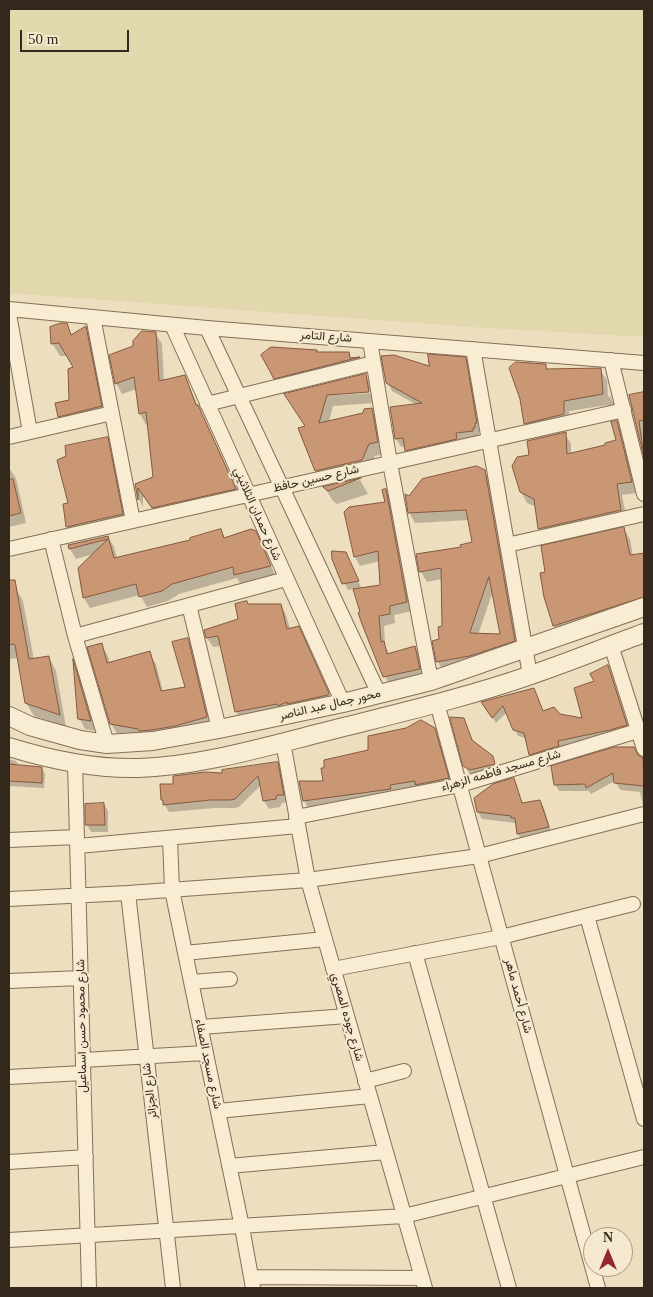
<!DOCTYPE html>
<html>
<head>
<meta charset="utf-8">
<style>
  body { margin:0 }
  #map { position:relative; width:653px; height:1297px; overflow:hidden; background:#ecdebf; font-family:"Times New Roman",serif }
  canvas { display:block }
  .frame { position:absolute; inset:0; border:10px solid #34271c; pointer-events:none }
  .north { position:absolute; left:583px; top:1227px; width:50px; height:50px; box-sizing:border-box; background:#f4e8ce; border:1px solid #a79b87; border-radius:50%; rotate:0deg; font-size:14px; font-weight:700; line-height:20px; text-align:center; color:#34271c }
  .north::after { content:''; display:block; margin:auto; width:18px; height:22px; background:#92292c; clip-path:polygon(50% 0,100% 100%,50% 72%,0 100%) }
  .scale { position:absolute; left:20px; top:30px; width:109px; height:22px; box-sizing:border-box; border:2px solid #34271c; border-top:0; padding-left:6px; font-size:15px; line-height:18px; white-space:nowrap; color:#34271c; -webkit-text-stroke:4px #f4e8ce; paint-order:stroke }
</style>
</head>
<body>
<div id="map">
<canvas width="653" height="1297"></canvas>
<div class="frame"></div>
<div class="north">N</div>
<div class="scale">50 m</div>
</div>
<script>
const c = document.querySelector('canvas').getContext('2d');
c.lineJoin = 'round';
function fill(path, color) { c.fillStyle = color; c.fill(path, 'evenodd'); }
function stroke(path, color, width, dash) { c.strokeStyle = color; c.lineWidth = width; c.lineCap = dash ? 'butt' : 'round'; c.setLineDash(dash || []); c.stroke(path); }
function drawText(font, color, halo, rows, align = 'center') {
  c.font = font + ' "Times New Roman",Vazirmatn,serif'; c.lineWidth = 4; c.setLineDash([]); c.textBaseline = 'middle'; c.strokeStyle = halo; c.fillStyle = color; for (const [text, x, y, turn = 0] of rows) {
    c.save(); c.translate(x, y); c.rotate((+turn || 0) * Math.PI / 180); c.textAlign = isNaN(turn) ? turn : align; if (halo) c.strokeText(text, 0, 0); c.fillText(text, 0, 0); c.restore();
  }
}
const farmland = new Path2D(`
  M9 9H644V337L471 327 9 293Z`);
const shadow = new Path2D(`
  M66 325 73 336 85 328 93 340 108 419 67 429 59 416 70 401 75 368 67 356H60L52 343Z
  M155 333 162 344 164 381 184 376 242 500 159 518 143 496V507L139 499 136 485 155 478 148 424 146 425 140 414 137 389 122 394 116 383 135 347Z
  M317 353 349 354 352 359 359 358 365 368 281 389 275 378Z
  M465 359 470 367 481 431 479 432V436H477V439L411 458 406 446 401 447 396 439 391 408 417 405 392 391 387 382 431 368Z
  M545 365 548 370H600L607 380 608 397 610 396 614 404 616 411 612 412 608 405 569 411 570 425 531 434 525 423Z
  M366 375 373 390 343 392 337 395 374 393 375 403 333 406 329 422 364 414 371 410 378 421 384 454 375 456 368 472 322 482 316 470 306 427 292 406Z
  M644 394V453L630 396Z
  M616 422 622 432 637 493 622 495 627 521 546 539 540 529 536 507 527 503 521 492 531 456 565 434 571 444V454L606 446 618 441Z
  M107 438 113 448 128 524 73 537 67 527 64 505 69 504Z
  M9 468 16 478 26 523 9 527Z
  M484 471 491 481 520 651 444 672 438 662 434 642 440 640 444 627 442 579 427 582 421 572 462 548 474 543 470 520 415 523 409 512V498ZM493 591 502 636 478 635Z
  M360 480 368 494 337 504 333 501 325 488Z
  M385 490 391 499 412 611 394 615 395 623 384 626 385 645 389 654 415 647 420 656 424 678 390 686 385 676 354 589 348 590 344 583 345 553 362 589 382 586 380 561 360 566 355 557 345 512 386 503Z
  M624 529 630 539 633 556 644 554V608L560 637 554 626 545 596Z
  M221 530 225 538 261 543 276 577 241 585 237 578 179 594 168 601 147 607 140 595 90 608 84 598 79 569 94 554 76 559 70 549 108 537 114 547 117 558 192 541Z
  M15 587 23 601 34 660 49 657 56 671 66 727 34 716 26 703 18 658 9 659V588Z
  M248 605H281L286 615 290 629 304 638 334 704 241 721 236 711 221 646 213 647 207 638 239 619Z
  M187 639 194 650 212 728 181 737 118 735 111 724 101 645 108 656 110 664 149 653 156 664 163 692 186 688Z
  M74 665 78 671 96 731 85 729 79 718Z
  M608 667 611 673 630 731 561 747 562 752 533 761 530 755 526 738 518 736 507 712 496 723 487 709 533 689 543 712 584 720 596 682Z
  M467 727 473 742 492 757 495 770 498 769 497 764 498 771 475 776 469 773 465 765Z
  M434 729 438 736 452 785 394 796 308 808 304 800 324 783 370 751Z
  M638 757 644 759V809L640 792 620 790 615 781 591 794 589 791H559L555 784Z
  M9 759 16 761 19 766 42 768 45 774 44 788 9 786Z
  M277 763 282 771 287 802 282 803 280 807 269 809 264 801 261 785 239 807 235 808H215L169 812 162 800 175 785Z
  M513 779 523 804 540 801 544 808 552 834 522 841 518 834 515 823 482 819 478 812Z
  M104 804 108 811V832H91L87 825Z`);
const building = new Path2D(`
  M61 323H67L71 335 86 326 102 406 58 417 55 403 69 400 68 369 73 367 59 343 51 344 50 327Z
  M142 331 156 332 159 381 185 375 196 405H198L236 489 152 508 138 488V500L135 484 153 477 146 412 139 414 134 377 115 384 109 355 133 346V341Z
  M271 347 317 350V352H349L350 358 360 357 274 379 261 355Z
  M428 354 466 357 477 423H475V428H473V431L456 433 457 439 405 451 403 438 395 439 390 407 422 403 386 383 381 356 394 355 429 366Z
  M516 362 546 364V369L601 368 603 394 564 401V414L524 424 520 399 509 368Z
  M366 374 369 392 327 395 319 423 363 413 364 409 372 408 378 442 369 444 362 460 315 471 298 428 305 426 284 394Z
  M644 392V420L639 421 644 458 629 395Z
  M617 421 632 482 617 484 621 510 538 529 534 499 520 492 512 466 517 457 529 455 527 441 566 432 567 454 605 445V443L616 440 611 422Z
  M108 437 123 514 66 527 63 504 68 503 57 460 66 456 65 446Z
  M477 466 485 470 515 641 470 656 436 662 432 641 439 639 438 627 442 626 441 568 419 572 416 554 461 547 460 545 472 542 466 510 408 513 405 494 409 496 422 479ZM489 577 500 634 470 633Z
  M361 478 328 491 323 487Z
  M13 479 21 513 9 516V480Z
  M386 489 407 602 390 606V614L379 616 381 642 384 641 387 654 415 646 420 669 383 677 362 624 358 613 360 612 353 589 380 585 378 551 354 557 344 512 349 507 385 502 382 490Z
  M624 527 630 555 644 553V597L553 626 544 597 540 573 545 572 541 546Z
  M221 529 224 538 251 529 256 531 271 566 234 575 233 567 172 584 162 591 139 597 136 584 83 598 78 568 108 539 69 549 68 545 108 536 114 558 190 540V538Z
  M332 551 346 552 359 581 342 584 332 559Z
  M9 580H15L29 659 49 656 60 715 25 703 15 645 14 644 9 645Z
  M247 601 248 604H281L287 629 299 626 329 693 328 695 287 704V702L278 706 277 704 235 712 218 636 206 638 204 630 238 619 235 604Z
  M188 638 207 717 175 726 152 730 139 731 138 729 110 724 87 647 102 643 107 663 150 651 161 691 185 687 172 642Z
  M73 659 91 721 78 719Z
  M608 665 627 725 610 730 558 741 559 746 529 755 524 733 513 730 503 706 492 718 481 702 534 688 543 711 554 707 560 714 582 718 574 688 594 681 590 674Z
  M450 717 464 718 472 740 493 756 495 764 470 770 463 766Z
  M421 720 435 728 449 778 415 785V781L390 785 391 789 303 801 299 781H323L321 768H324V760L368 750V736L406 728Z
  M615 747H634L638 755 643 758 644 786 614 783 613 773 586 788 585 784 554 785 551 766Z
  M278 762 284 795H277L276 799 263 801 258 776 235 799 230 800H210L163 805V800H161L160 784H173V776L205 772 222 773V770Z
  M9 764 42 767V783L9 781Z
  M514 778 522 803 540 800 549 827 517 834 515 818H511V816L477 812 474 798 493 784Z
  M104 803 105 825H85V804Z`);
const minor = new Path2D(`
  M9 309 207 328 644 363
  M9 314 30 432
  M93 317 133 521
  M172 325 343 703
  M207 328 379 694
  M370 341 390 463 431 681
  M473 349 530 675
  M611 360 644 494
  M207 404 373 363
  M9 437 112 413
  M51 539 75 636 107 744
  M507 545 644 514
  M9 549 624 410
  M189 605 219 729
  M75 636 286 579
  M611 645 644 749
  M437 703 598 1288
  M283 742 308 880 425 1288
  M75 764 89 1288
  M296 817 460 785 644 729
  M170 838 172 890 242 1227 253 1288
  M9 840 77 837
  M78 846 298 826
  M128 893 173 1288
  M9 899 128 893 308 880 479 856 644 814
  M587 916 644 1119
  M185 953 325 939
  M415 953 509 1288
  M333 969 501 937 633 904
  M9 981 81 978
  M191 982 230 979
  M201 1027 347 1016
  M83 1060 205 1053
  M9 1077 83 1073
  M365 1081 404 1071
  M218 1111 370 1096
  M9 1162 86 1157
  M229 1166 386 1152
  M9 1240 404 1216 644 1157
  M251 1277 422 1278`);
const tertiary = new Path2D(`
  M9 716 30 726 80 740 107 744 153 741 219 729 343 703 431 681 644 607
  M9 747C51 760 94 769 138 768 199 766 261 748 320 733 390 715 462 699 531 675 569 662 606 647 644 633`);
const streetNames = [
  ["شارع التامر",326,337,4],
  ["شارع حسين حافظ",316,479,-13],
  ["شارع حمدان الثلاثيني",257,514,66],
  ["محور جمال عبد الناصر",330,705,-13],
  ["شارع مسجد فاطمه الزهراء",501,771,-16],
  ["شارع أحمد ماهر",518,996,75],
  ["شارع جوده المصري",347,1017,74],
  ["شارع محمود حسن اسماعيل",82,1026,-91],
  ["شارع مسجد الصفاء",208,1064,78],
  ["شارع الجزائر",150,1091,-97]
];
fill(farmland, '#e2d8ad');
fill(shadow, '#0003');
fill(building, '#ca9775');
stroke(building, '#83583e', 1);
stroke(minor, '#846f58', 16);
stroke(tertiary, '#846f58', 20);
stroke(minor, '#f8ecd2', 14);
stroke(tertiary, '#f8ecd2', 18);
drawText('12px', '#34271c', '#f4e8ce', streetNames);
</script>
</body>
</html>
